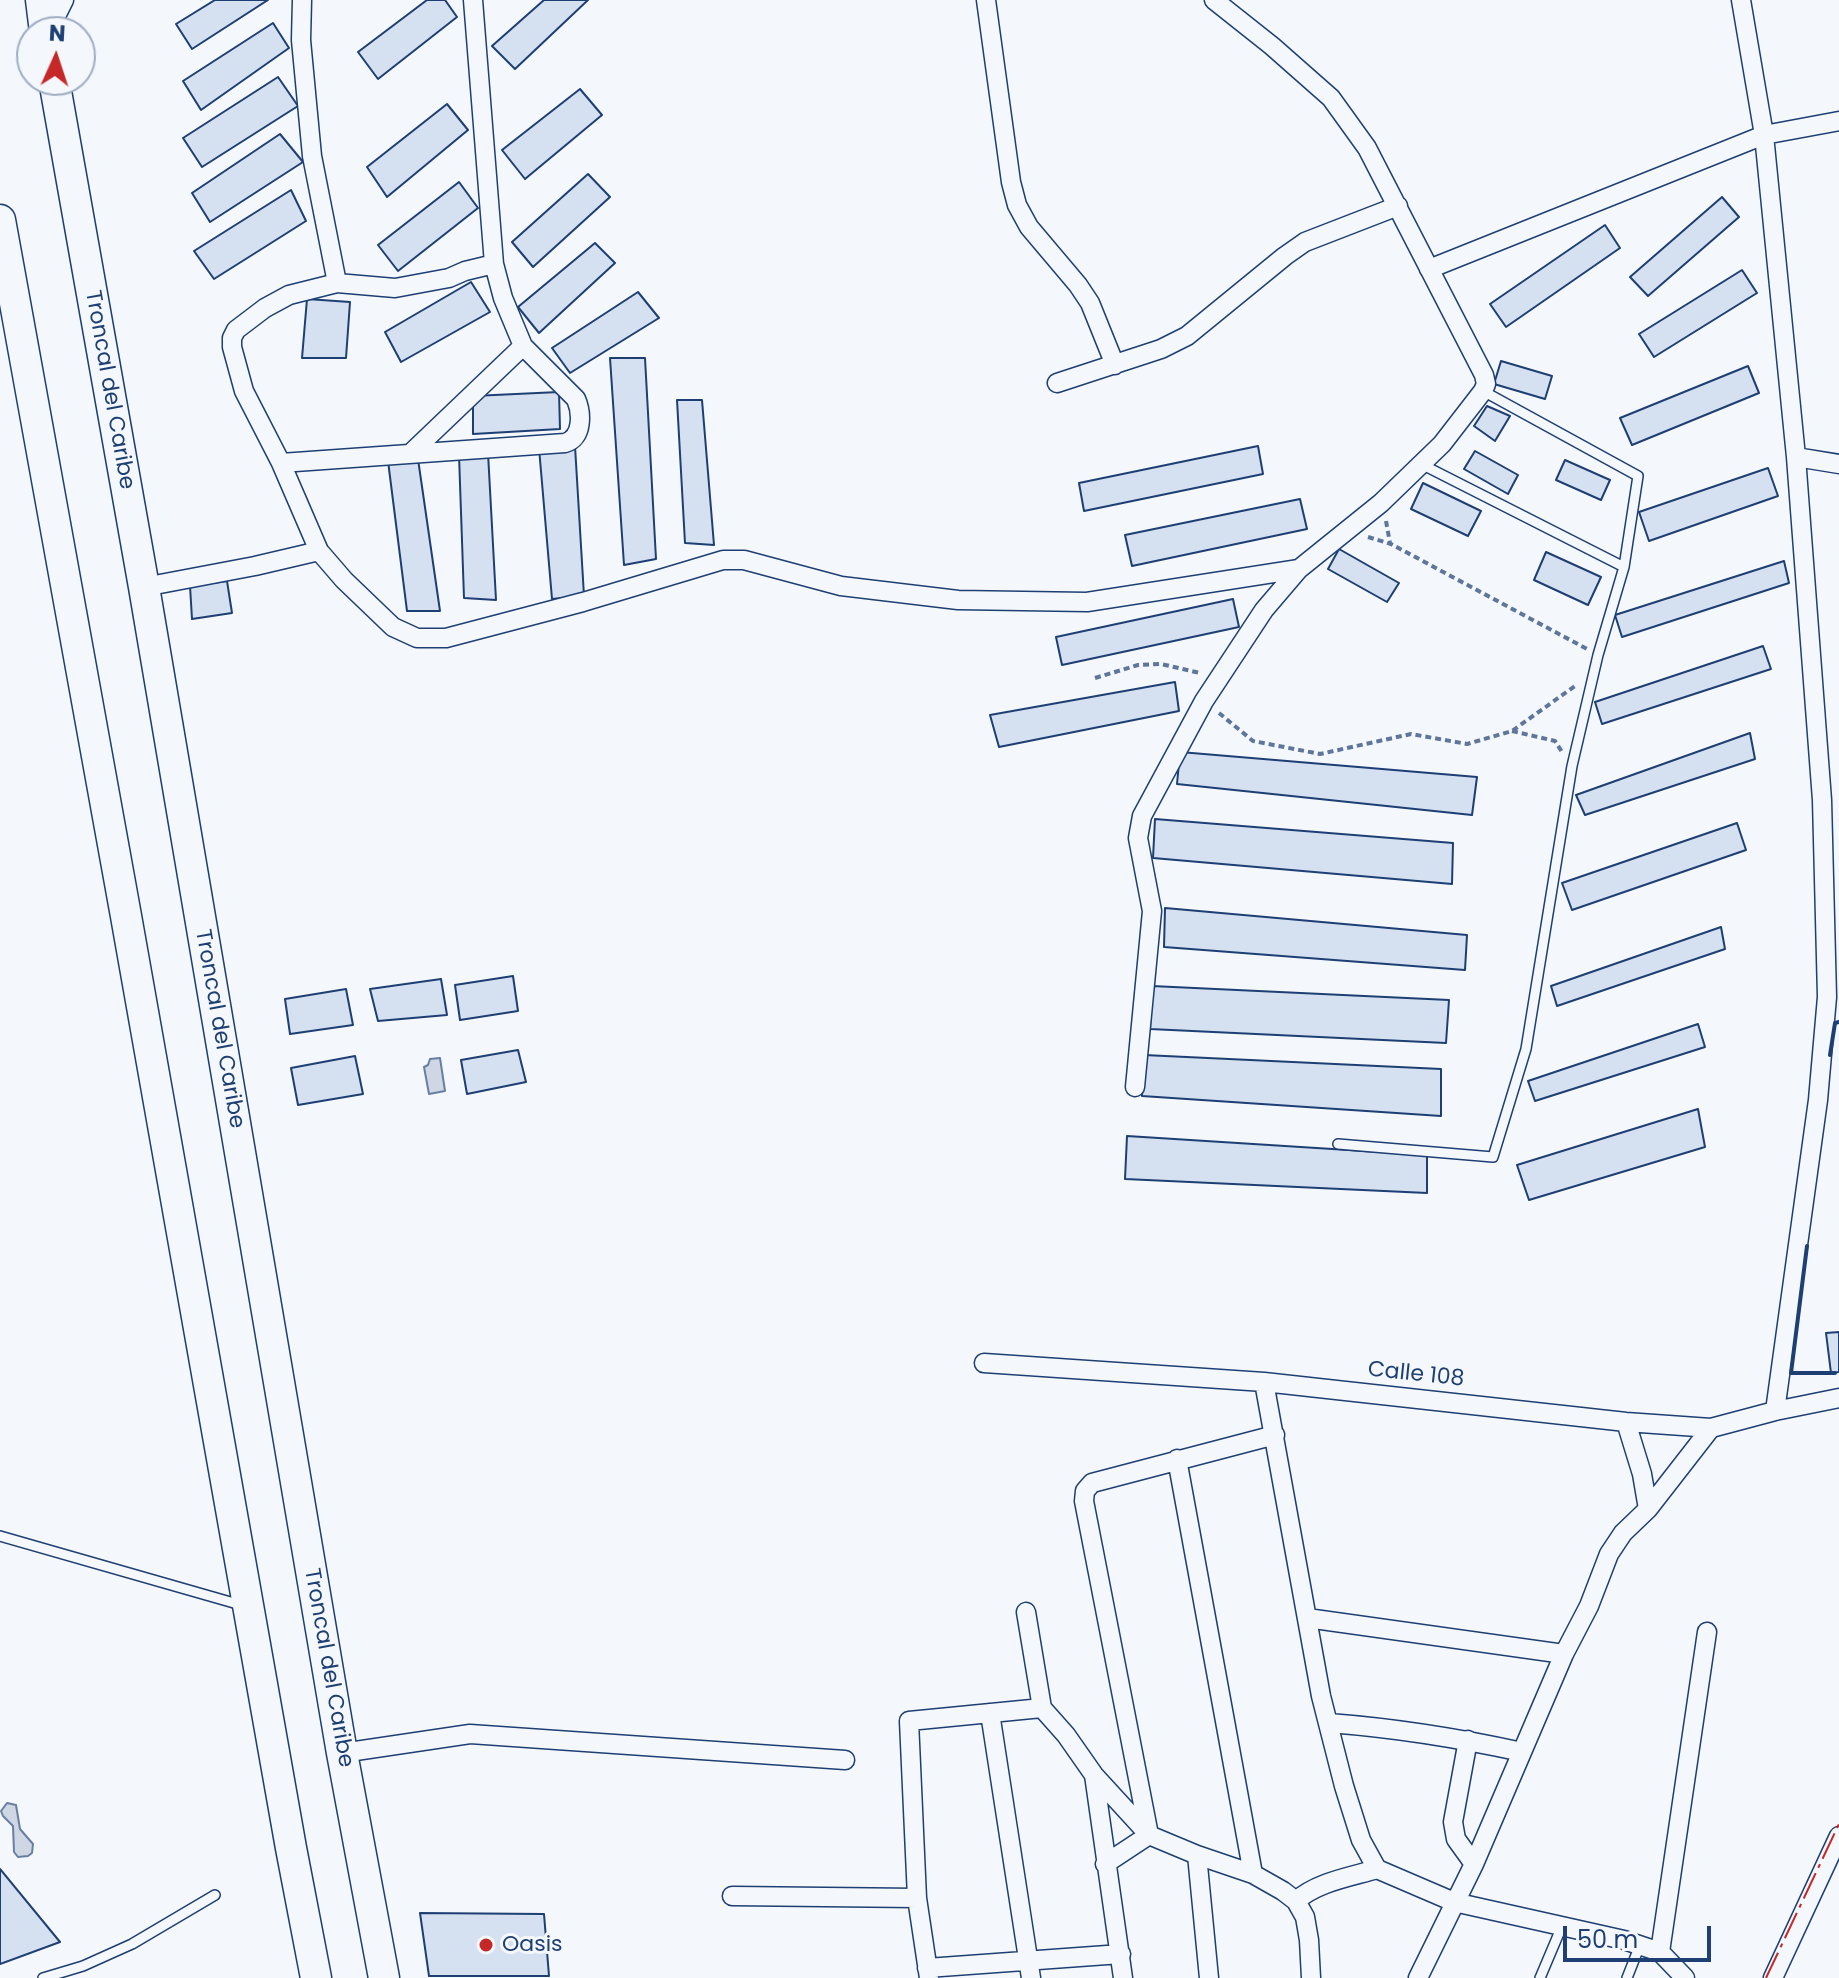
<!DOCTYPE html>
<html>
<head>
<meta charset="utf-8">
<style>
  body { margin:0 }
  #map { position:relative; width:1839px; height:1978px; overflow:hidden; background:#f4f7fb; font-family:Poppins,sans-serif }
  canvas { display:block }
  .north { position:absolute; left:16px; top:16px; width:80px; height:80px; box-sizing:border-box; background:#f4f7fb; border:2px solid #9eadc5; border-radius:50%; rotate:3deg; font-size:22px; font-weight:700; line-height:32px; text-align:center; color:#1d3f73 }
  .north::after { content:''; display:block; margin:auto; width:28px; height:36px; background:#c62828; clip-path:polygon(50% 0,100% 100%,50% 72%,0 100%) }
  .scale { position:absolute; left:1563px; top:1926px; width:148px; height:36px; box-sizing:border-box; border:4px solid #1d3f73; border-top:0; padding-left:10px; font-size:24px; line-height:28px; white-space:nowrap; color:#1d3f73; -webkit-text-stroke:6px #f4f7fb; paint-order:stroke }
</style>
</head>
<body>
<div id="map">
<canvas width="1839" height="1978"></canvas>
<div class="north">N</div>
<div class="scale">50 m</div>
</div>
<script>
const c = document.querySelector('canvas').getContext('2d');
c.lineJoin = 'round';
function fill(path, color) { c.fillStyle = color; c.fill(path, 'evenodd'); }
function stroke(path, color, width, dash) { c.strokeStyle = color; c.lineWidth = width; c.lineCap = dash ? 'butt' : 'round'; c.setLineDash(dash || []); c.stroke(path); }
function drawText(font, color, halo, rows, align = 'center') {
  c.font = font + ' Poppins,sans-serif'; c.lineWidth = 6; c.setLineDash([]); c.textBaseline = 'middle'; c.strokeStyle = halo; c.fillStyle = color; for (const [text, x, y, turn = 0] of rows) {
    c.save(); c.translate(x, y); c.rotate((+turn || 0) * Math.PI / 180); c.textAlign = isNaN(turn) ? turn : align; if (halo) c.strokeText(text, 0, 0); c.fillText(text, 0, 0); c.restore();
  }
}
const water = new Path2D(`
  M440 1058 445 1091 429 1094 424 1067 428 1065 430 1059Z
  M7 1803 16 1805 20 1829 33 1844 32 1853 28 1856 18 1857 14 1852 13 1826 3 1816 1 1811Z`);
const building = new Path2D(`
  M215 0H268L192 49 176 24Z
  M427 0H445L457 17 378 79 358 52Z
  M544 0H588L515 69 492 46Z
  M273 23 289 48 201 110 183 81Z
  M278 77 298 106 202 167 183 138Z
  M580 89 602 115 525 179 502 150Z
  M447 104 468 130 387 197 367 167Z
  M280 134 303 162 210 222 192 193Z
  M588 174 610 197 533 267 512 242Z
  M459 182 478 208 398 271 378 245Z
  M291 190 306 221 214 279 194 251Z
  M1722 197 1739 217 1648 296 1630 277Z
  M1605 225 1620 248 1506 327 1490 304Z
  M595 243 615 263 539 333 518 307Z
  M1742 270 1757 293 1654 357 1639 334Z
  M471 282 490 312 401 362 385 332Z
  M638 292 659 318 570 373 552 348Z
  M307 299 350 302 346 358H302Z
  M610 358H645L656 559 624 565Z
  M1501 361 1552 376 1545 399 1494 384Z
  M1748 366 1759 393 1632 445 1620 418Z
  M559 392 560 429 473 434V396Z
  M677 400H702L714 545 685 543Z
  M1487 406 1510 416 1495 441 1474 426Z
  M575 446 584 596 552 599 539 448Z
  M1258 446 1263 474 1084 511 1079 483Z
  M1475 451 1518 475 1508 494 1464 469Z
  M488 453 496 600 464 598 459 455Z
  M418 459 440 611H407L388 461Z
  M1565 460 1610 480 1601 500 1556 480Z
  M1768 468 1778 496 1649 541 1639 512Z
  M1423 483 1481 511 1468 536 1411 509Z
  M1300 499 1307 529 1132 566 1125 535Z
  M1339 549 1399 583 1387 602 1328 569Z
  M1546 552 1601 577 1588 605 1534 580Z
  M1784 561 1789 583 1622 637 1615 615Z
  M227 581 232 613 192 619 190 586Z
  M1233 599 1239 627 1062 665 1056 637Z
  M1763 646 1771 669 1602 724 1595 702Z
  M1175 682 1179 711 999 747 990 715Z
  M1750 733 1755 759 1585 815 1576 795Z
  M1180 752 1477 777 1472 815 1177 784Z
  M1155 819 1453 843 1452 884 1153 858Z
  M1737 823 1746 850 1572 910 1562 883Z
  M1165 908 1467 935 1465 970 1164 947Z
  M1721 927 1725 949 1557 1006 1551 986Z
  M513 976 518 1011 460 1020 455 985Z
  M441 979 447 1015 378 1021 370 989Z
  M1152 986 1449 1000 1446 1043 1150 1029Z
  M346 989 353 1025 290 1034 285 999Z
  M1698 1024 1705 1047 1535 1101 1528 1081Z
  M518 1050 526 1082 467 1094 461 1060Z
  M1144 1055 1441 1069V1116L1142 1096Z
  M355 1056 363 1094 298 1105 291 1068Z
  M1698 1109 1705 1147 1529 1200 1517 1165Z
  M1127 1136 1427 1155V1193L1125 1179Z
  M1839 1332V1372L1831 1373 1826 1333Z
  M0 1869 60 1942 0 1964Z
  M420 1913 544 1914 549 1976H429Z`);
const path = new Path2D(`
  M1386 521 1390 543
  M1368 537 1391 544 1587 649
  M1095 678 1138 665 1161 664 1200 673
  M1219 713 1253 741 1320 754 1411 734 1467 744 1512 731 1575 686
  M1512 731 1555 741 1562 752`);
const service = new Path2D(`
  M1421 464 1624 567
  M1338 1144 1493 1157 1526 1049 1572 766 1598 655 1624 567 1638 476 1483 391
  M0 1536 241 1605
  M43 1978 83 1966 132 1944 215 1895
  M1540 1978 1562 1926
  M1627 1978 1640 1945`);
const minor = new Path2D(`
  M302 0 301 40 312 156 337 283
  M986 0 1011 182 1017 205 1029 227 1078 285 1090 303 1115 365
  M1741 0 1764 135 1796 457 1822 800 1827 997 1818 1100 1775 1411
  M48 32 64 0
  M494 264 465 271 449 278 395 288 337 283 289 295 265 308 236 330 232 338V347L244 391 281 463 319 551 344 580 393 627 417 638H446L583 602 723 560H744L841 586 958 600 1087 602 1299 569
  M1429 269 1764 135 1839 121
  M1057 383 1161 349 1187 336 1285 256 1305 242 1398 206
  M411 453 523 346
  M1796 457 1839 464
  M281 463 565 443C583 438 582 413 576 399L523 346 503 298 494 264 473 0
  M144 587 255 566 319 551
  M1135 1087 1152 911 1138 838 1142 816 1204 701 1264 610 1299 569 1381 503 1442 444 1483 391 1486 384 1484 375 1367 148 1331 98 1272 46 1214 0
  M984 1363 1264 1382 1626 1422 1711 1428 1775 1411 1839 1398
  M1264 1382 1321 1696 1344 1786 1361 1840 1377 1869 1454 1902 1624 1940 1660 1952 1685 1978
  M1626 1422 1642 1474 1648 1509
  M1177 1459 1253 1874
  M1026 1612 1042 1708 1066 1735 1094 1775 1149 1835 1197 1855 1253 1874 1283 1891 1296 1901 1305 1917 1309 1940 1311 1978
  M1307 1618 1564 1654
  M990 1713 1031 1978
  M1329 1723C1394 1728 1458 1738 1522 1752
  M1468 1740 1453 1822 1456 1839 1474 1864
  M342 1753 470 1734 845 1760
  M1094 1775 1123 1978
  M1197 1855 1209 1978
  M1105 1864 1149 1835 1084 1501 1085 1491 1092 1483 1275 1435
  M732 1896 917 1898
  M1296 1901C1317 1882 1350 1877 1377 1869
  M1660 1952 1707 1632
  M927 1968 1121 1954
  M929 1978 917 1898 909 1721 1042 1708
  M1418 1978 1474 1864 1564 1654 1589 1606 1609 1554 1623 1533 1648 1509 1711 1428
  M1773 1978 1839 1836`);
const trunk = new Path2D(`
  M41 0 45 32
  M54 80 144 587 342 1753 384 1978
  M0 220 126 916 291 1848 316 1978`);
const wall = new Path2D(`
  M1830 1055 1835 1023 1839 1022
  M1807 1246 1791 1373H1835`);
const power = new Path2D(`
  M1766 1978 1839 1824`);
const markers = [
  [486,1945,8,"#c62828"]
];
const streetNames = [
  ["Troncal del Caribe",109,390,80],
  ["Troncal del Caribe",219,1029,80],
  ["Calle 108",1416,1375,6],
  ["Troncal del Caribe",328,1668,80]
];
const poiNames = [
  ["Oasis",502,1945]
];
fill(water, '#cfd7e4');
stroke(water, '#687fa3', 2);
fill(building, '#d5e0f0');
stroke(building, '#1d3f73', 2);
stroke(service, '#1d3f73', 12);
stroke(minor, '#1d3f73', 21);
stroke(trunk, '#1d3f73', 33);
stroke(path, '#5e769c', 4, [6, 4]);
stroke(service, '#f4f7fb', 9);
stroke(minor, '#f4f7fb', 18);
stroke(trunk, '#f4f7fb', 30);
stroke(wall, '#1d3f73', 4);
stroke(power, '#c62828', 2, [28, 6, 4, 6]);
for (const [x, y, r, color] of markers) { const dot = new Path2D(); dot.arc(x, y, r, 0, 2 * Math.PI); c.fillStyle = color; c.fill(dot); stroke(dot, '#f4f7fb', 3); }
drawText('22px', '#1d3f73', '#f4f7fb', streetNames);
drawText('22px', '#1d3f73', '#f4f7fb', poiNames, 'left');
</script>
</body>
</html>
